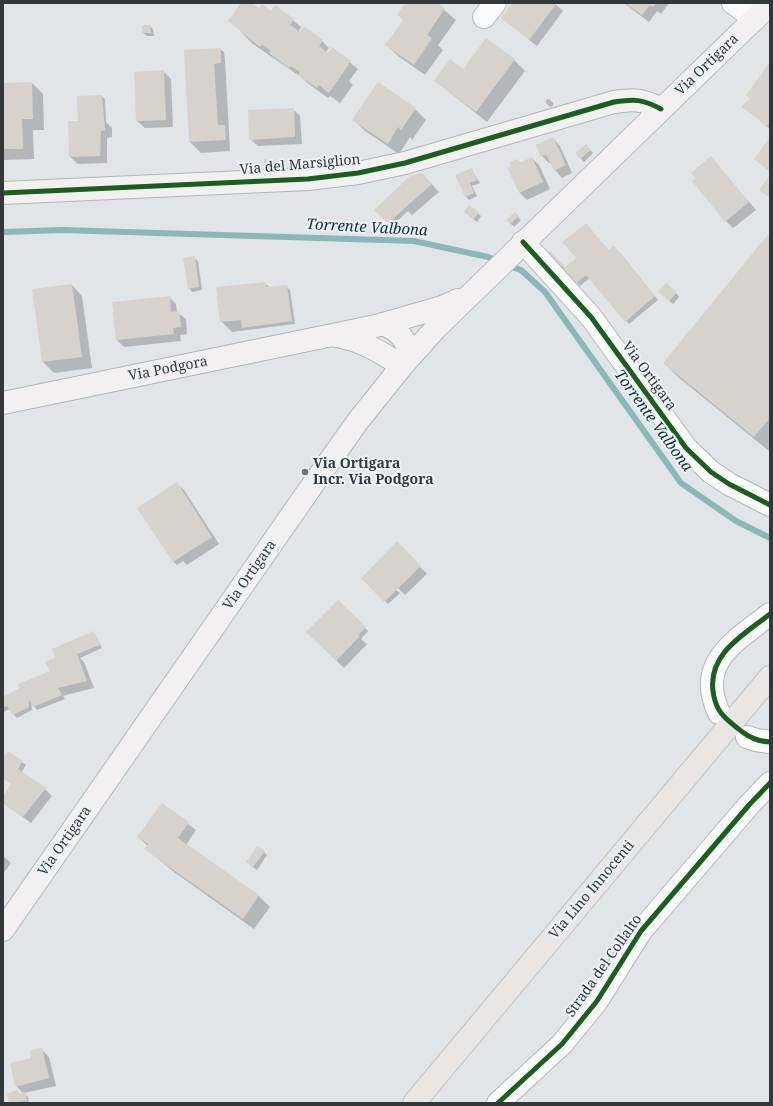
<!DOCTYPE html>
<html>
<head>
<meta charset="utf-8">
<style>
  body { margin:0 }
  #map { position:relative; width:773px; height:1106px; overflow:hidden; background:#e2e5e8; font-family:"Noto Serif",serif }
  canvas { display:block }
  .frame { position:absolute; inset:0; border:4px solid #34373a; pointer-events:none }
</style>
</head>
<body>
<div id="map">
<canvas width="773" height="1106"></canvas>
<div class="frame"></div>
</div>
<script>
const c = document.querySelector('canvas').getContext('2d');
c.lineJoin = 'round';
function fill(path, color) { c.fillStyle = color; c.fill(path, 'evenodd'); }
function stroke(path, color, width, dash) { c.strokeStyle = color; c.lineWidth = width; c.lineCap = dash ? 'butt' : 'round'; c.setLineDash(dash || []); c.stroke(path); }
function drawText(font, color, halo, rows, align = 'center') {
  c.font = font + ' "Noto Serif",serif'; c.lineWidth = 4; c.setLineDash([]); c.textBaseline = 'middle'; c.strokeStyle = halo; c.fillStyle = color; for (const [text, x, y, turn = 0] of rows) {
    c.save(); c.translate(x, y); c.rotate((+turn || 0) * Math.PI / 180); c.textAlign = isNaN(turn) ? turn : align; if (halo) c.strokeText(text, 0, 0); c.fillText(text, 0, 0); c.restore();
  }
}
const shadow = new Path2D(`
  M243 3H250L259 9 271 13 276 6 301 27 298 32 322 41 329 48 326 52 328 54 332 48 358 69 349 81 353 85 340 103 330 96 328 98 310 85 301 77 253 44 242 33Z
  M407 3H436L456 20 438 45 443 50 425 75 398 56 387 45 404 20 399 15Z
  M514 3H554L563 11 537 46 502 18Z
  M624 3H669L661 14 657 11 649 22Z
  M150 26 153 29 154 36H147L143 33Z
  M487 40 514 60 525 71 487 122 435 81 464 71Z
  M220 49 224 52 225 60 230 151 201 153 190 142 185 51Z
  M770 64V129L743 106 751 98Z
  M163 71 171 79 173 127 145 128 137 121Z
  M32 83 43 94 44 130H33L34 159 3 160V84Z
  M102 96 105 99 106 122 112 128V137L107 138V163L78 164 70 157 79 121Z
  M549 99 553 103V106L550 107 546 103V100Z
  M293 109 300 116 302 144 258 146 250 139Z
  M415 109 426 120 412 140 410 137 399 154 365 131 354 120Z
  M553 138 560 146 572 173 562 178 555 170 551 163H549L542 156Z
  M586 145 593 153 584 162 576 153Z
  M532 158 539 165 550 189 527 200 520 193 517 160 520 163Z
  M711 158 756 210 733 228 726 221Z
  M273 160 276 163V167L268 168 265 164Z
  M471 169 480 183 472 186 477 196 469 200 466 197Z
  M429 181 439 192 412 215 408 211 392 226 375 210Z
  M465 212 478 213 481 216 477 222Z
  M514 213 521 220 514 227 507 220Z
  M586 224 609 251 614 247 621 254 658 300 629 324 590 278 580 286 566 270 563 273 550 252 565 268 577 259Z
  M770 234V449L769 451 678 377 664 363Z
  M194 258 198 261 202 290 192 292 189 288Z
  M265 283 270 288 286 286 290 290 295 324 232 332 221 321Z
  M72 285 82 296 92 368 54 373 43 362 33 290Z
  M676 293 679 297 673 304 663 295Z
  M169 297 176 304 177 312 186 319 187 334 180 335 181 341 124 347 117 340 113 303Z
  M176 483 184 490 219 544 187 565 183 561 177 565 174 562 139 508Z
  M397 543 427 574 405 595 398 588 396 590 400 593 388 604 362 578Z
  M338 602 368 631 361 639 367 644 344 668 307 632Z
  M94 632 102 648 80 658 84 662 94 688 66 695 63 696 65 699 37 710 31 701 32 710 17 718 10 709 3 712V698L51 671 56 658Z
  M8 752 26 765 21 773 45 789 52 796 31 823 3 803V798L12 784 3 778V760Z
  M162 804 196 830 186 845 259 896 270 907 254 929 174 872 146 849 148 846 138 837Z
  M264 852 267 855 257 870 250 865Z
  M3 856 11 863 3 874Z
  M41 1049 49 1057 56 1086 24 1093 28 1097 29 1103H10L8 1094 17 1092 20 1094 23 1093 16 1086 32 1058Z`);
const stream = new Path2D(`
  M3 232 62 230 414 241 488 257 499 261
  M507 265 521 270 545 292 681 483 736 521 770 538`);
const building = new Path2D(`
  M241 3H252L259 8 262 4 271 11 275 5 294 19 290 25 300 32 304 26 323 40 319 46 328 53 332 47 351 61 329 93 319 85 317 88 298 75 300 72 291 66 289 68 269 53 271 51 262 45 260 47 228 21Z
  M405 3H438L445 8 427 35 432 38 414 65 385 45 404 19 397 15Z
  M512 3H557L529 40 501 18Z
  M625 3H657L653 7 650 5 642 15Z
  M142 25H150L151 33H142Z
  M486 38 515 59 476 112 434 81 450 59 463 69Z
  M221 48V63L214 64 218 125H225L226 140 189 142 184 50Z
  M770 62V122L767 126 742 107 750 98 746 95 749 91Z
  M164 70 166 120 136 121 134 72Z
  M32 82 33 119H22L23 149H3V83Z
  M378 82 416 108 401 130 398 127 388 144 352 120Z
  M102 95 105 130 101 131 100 156 69 157 68 121H78L77 96Z
  M294 108 295 137 249 140 248 110Z
  M553 137 566 165 554 171 546 154 541 157 536 145Z
  M770 137V172L754 159Z
  M586 144 591 150 580 159 575 153Z
  M711 156 749 202 725 222 692 181 695 178 691 173Z
  M532 157 543 182 519 193 507 168 511 166 509 162 518 159 519 163Z
  M264 159H273V164L264 165Z
  M472 168 477 180 470 183 474 193 465 197 455 175Z
  M422 173 432 184 388 223 374 210 410 176Z
  M770 175V198L759 190Z
  M469 205 479 212 474 219 464 212Z
  M515 212 519 216 510 224 506 220Z
  M586 223 608 250 614 246 655 296 625 322 586 275 575 284 563 269 576 258 562 242Z
  M770 232V418L754 437 663 363Z
  M550 251 564 266 559 270 545 256Z
  M195 256 199 287 188 289 183 258Z
  M266 282V287L287 285 292 321 242 328 241 320 220 322 216 287Z
  M666 283 677 292 669 301 658 292Z
  M72 284 82 357 42 362 32 289Z
  M170 296 171 312 179 311 181 327 173 328 174 334 116 340 112 302Z
  M177 482 212 537 173 562 137 508Z
  M397 541 421 566 384 602 361 578Z
  M338 600 366 627 358 635 360 636 336 661 306 632Z
  M94 631 100 645 77 654 87 681 58 688 62 695 33 707 29 699V707L13 715 7 706 3 707V697L20 688 18 684 50 671 45 662 55 658 52 649Z
  M8 751 23 761 18 769 46 788 23 817 3 803V797L11 784 3 778V758Z
  M162 803 189 822 178 838 259 895 243 919 144 849 148 844 137 837Z
  M257 846 265 851 253 867 246 862Z
  M42 1048 49 1078 15 1087 10 1063 31 1058 30 1050Z
  M18 1090 19 1094 25 1092 27 1101 9 1103 7 1093Z`);
const street = new Path2D(`
  M733 3 755 19
  M484 17 495 3
  M523 242 591 317 686 448 711 472 729 484 770 505
  M719 713C695 662 736 641 770 614
  M747 737 756 740 770 742
  M498 1103 562 1044 597 1001 641 931 749 805 770 783`);
const secondary = new Path2D(`
  M3 193 308 179 358 173 405 163 614 102C635 99 642 99 661 109
  M382 324C399 330 406 339 410 356
  M336 336C361 340 381 352 402 366
  M3 403 376 326 442 307 458 300
  M3 930 309 490 358 421 402 366 436 328 770 4`);
const primary = new Path2D(`
  M414 1103 770 677`);
const cycleway = new Path2D(`
  M3 193 308 179 358 173 405 163 614 102C635 99 642 99 661 109
  M523 242 591 317 686 448 711 472 729 484 770 505
  M770 614C745 634 708 653 713 691 715 705 719 713 730 722 743 733 752 741 770 742
  M498 1103 562 1044 597 1001 641 931 749 805 770 783`);
const markers = [
  [305,472,4,"#717477"]
];
const streetNames = [
  ["Via Ortigara",707,65,-44],
  ["Via del Marsiglion",300,165,-5],
  ["Via Podgora",168,369,-11],
  ["Via Ortigara",649,376,54],
  ["Via Ortigara",250,575,-55],
  ["Via Ortigara",65,841,-55],
  ["Via Lino Innocenti",592,890,-50],
  ["Strada del Collalto",604,966,-55]
];
const poiNames = [
  ["Via Ortigara",313,464],
  ["Incr. Via Podgora",313,480]
];
const waterNames = [
  ["Torrente Valbona",367,228,3],
  ["Torrente Valbona",653,421,54]
];
fill(shadow, '#0003');
stroke(stream, '#8ab7b8', 6);
fill(building, '#d7d2cb');
stroke(street, '#b4b7b9', 24);
stroke(secondary, '#b4b7b9', 24);
stroke(primary, '#c1c2c4', 24);
stroke(street, '#fbfbfc', 22);
stroke(secondary, '#f2f0f0', 22);
stroke(primary, '#eae6e4', 22);
stroke(cycleway, '#1b5e20', 5);
for (const [x, y, r, color] of markers) { const dot = new Path2D(); dot.arc(x, y, r, 0, 2 * Math.PI); c.fillStyle = color; c.fill(dot); stroke(dot, '#ebf2f9', 1.5); }
drawText('14px', '#34373a', '#ebf2f9', streetNames);
drawText('bold 14px', '#34373a', '#ebf2f9', poiNames, 'left');
drawText('italic 15px', '#0f2f30', '#ebf2f9', waterNames);
</script>
</body>
</html>
